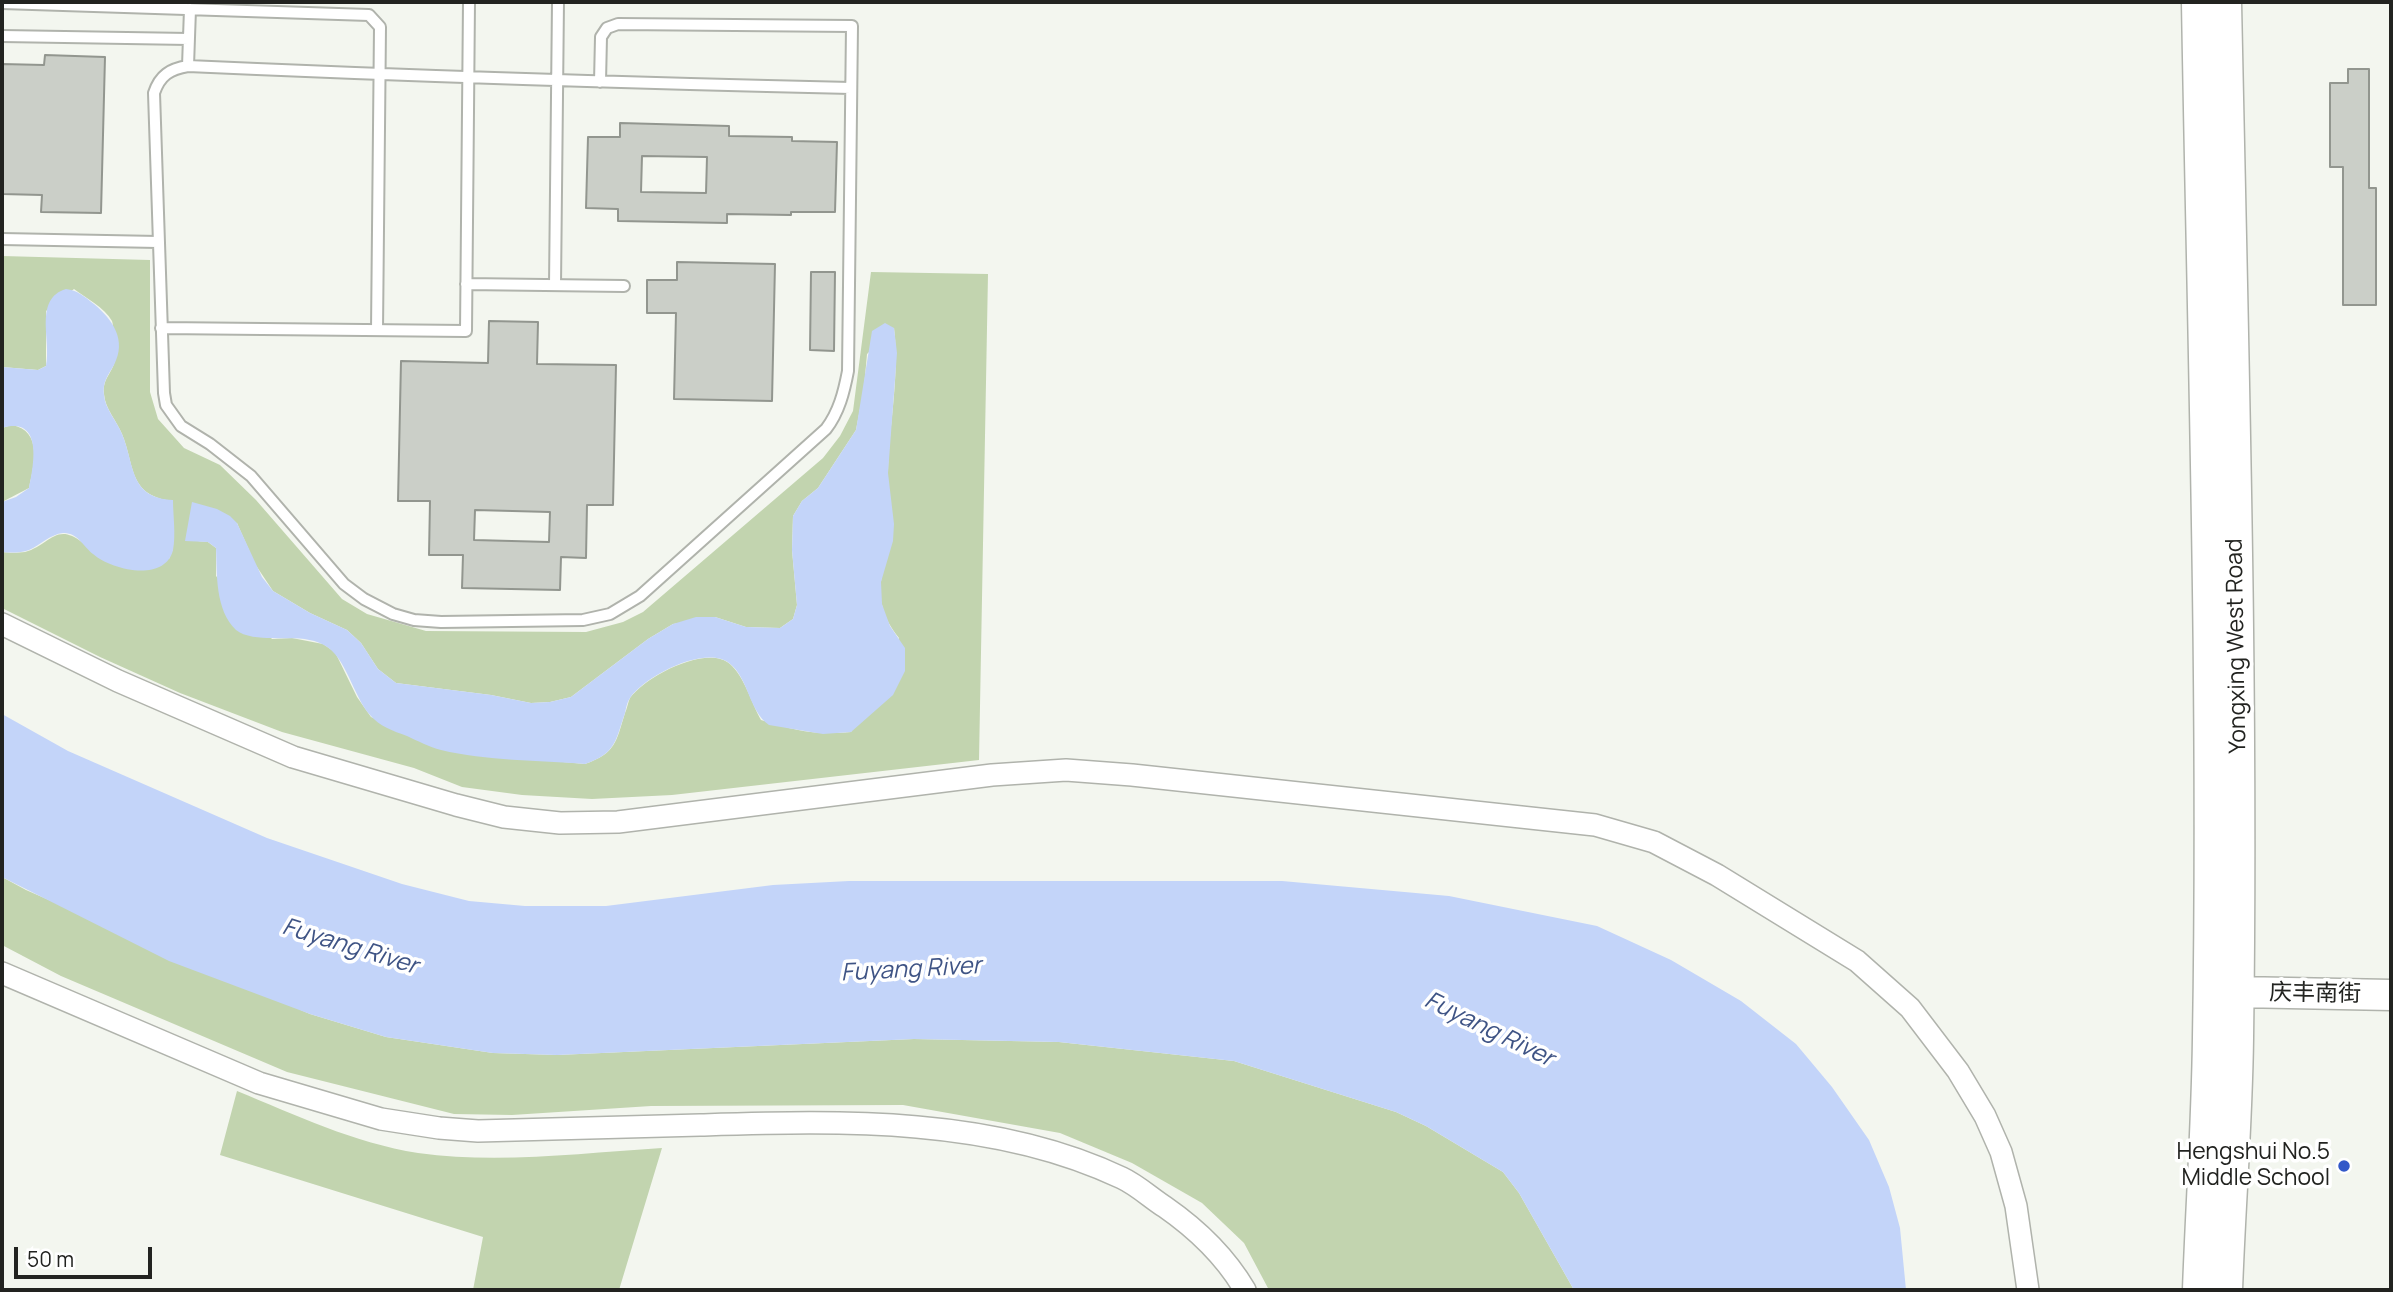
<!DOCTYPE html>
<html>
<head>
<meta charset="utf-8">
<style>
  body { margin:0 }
  #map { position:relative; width:2393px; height:1292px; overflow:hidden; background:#f3f6ef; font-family:Manrope,sans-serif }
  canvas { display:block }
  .frame { position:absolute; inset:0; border:4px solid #222320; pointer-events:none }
  .scale { position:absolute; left:14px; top:1247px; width:138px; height:32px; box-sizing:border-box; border:4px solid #222320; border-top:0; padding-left:9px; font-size:21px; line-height:24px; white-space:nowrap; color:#222320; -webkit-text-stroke:5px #fff; paint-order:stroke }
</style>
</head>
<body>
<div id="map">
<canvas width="2393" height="1292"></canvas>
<div class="frame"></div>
<div class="scale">50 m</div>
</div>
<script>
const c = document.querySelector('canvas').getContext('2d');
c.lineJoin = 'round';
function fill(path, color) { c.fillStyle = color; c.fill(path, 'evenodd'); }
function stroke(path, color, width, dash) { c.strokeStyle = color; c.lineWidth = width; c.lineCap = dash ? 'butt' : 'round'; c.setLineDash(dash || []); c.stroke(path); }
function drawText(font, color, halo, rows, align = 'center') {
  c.font = font + ' Manrope,"Noto Sans SC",sans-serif'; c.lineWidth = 7; c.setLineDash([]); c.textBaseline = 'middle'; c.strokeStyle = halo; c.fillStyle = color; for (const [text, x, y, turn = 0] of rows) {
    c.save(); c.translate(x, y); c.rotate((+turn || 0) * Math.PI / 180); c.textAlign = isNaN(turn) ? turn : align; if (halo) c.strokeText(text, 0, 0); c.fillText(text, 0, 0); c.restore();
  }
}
const green = new Path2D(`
  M2 256 150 260V392L158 419 184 448 220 465 256 500 342 599 367 614 426 631 586 632 623 622 643 612 823 458 840 436 853 411 871 272 988 274 979 760 672 795 592 799 522 795 462 787 414 768 282 732 180 693 100 657 2 608V552C9 553 18 553 25 552 50 545 56 521 83 543L169 559 173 549V501C128 496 135 465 122 434 117 421 105 409 104 394 102 381 110 375 114 364 116 359 114 326 112 321 105 308 86 298 74 289L46 311V366L38 370 2 367ZM894 328C900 376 889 424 888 472 888 495 889 518 887 542 886 562 877 584 882 605 885 618 891 628 899 638L851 732C814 735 797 731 761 720 752 704 744 676 730 664 707 644 646 676 630 698 628 702 627 709 625 713 616 742 616 753 585 764L453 752 371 717 357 697 335 652 323 644 292 638 272 639 216 576V548L208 542 186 540 237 523 255 564 273 591 310 613 347 630 361 643 378 669 396 683 491 695 531 703 550 702 571 697 648 639 673 624 715 617 746 627 780 628 793 619 797 605 792 550 793 516 802 501 818 488 856 430 864 388 867 354Z
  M12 425C43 431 34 465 29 488L2 502V428Z
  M2 877 26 890 310 1014 386 1037 493 1053 557 1055 914 1039 1059 1042 1234 1061 1396 1112 1426 1126 1503 1172 1519 1193 1574 1290H1269L1244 1243 1202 1203 1132 1163 1060 1133 903 1105 651 1106 512 1115 454 1114 287 1072 61 976 2 945Z
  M237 1091C296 1115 354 1143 418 1153 499 1164 581 1153 662 1148L619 1290H473L483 1237 220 1155Z`);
const water = new Path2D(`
  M66 289C77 290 85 297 94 304 113 320 127 340 114 365 108 375 102 383 104 395 105 409 117 421 122 434 135 465 129 498 173 500 173 515 176 535 173 550 165 583 111 570 93 554 84 547 77 532 63 533 51 534 40 545 29 550 21 553 10 553 2 552V502L16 497 29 488C34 464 43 416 2 428V367L38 370 46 366C52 341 33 299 66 289Z
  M885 323 894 328 897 353 888 473 894 524 893 541 881 582 882 604 890 626 905 648V671L893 695 851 732 823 734 769 725C748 710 749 678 729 663 705 645 645 676 630 698 627 702 626 709 625 713 615 742 616 753 585 764 539 760 486 761 441 750 429 747 418 741 407 736 393 731 379 726 370 715 353 696 346 656 324 645 307 636 289 639 271 638 261 638 244 637 236 630 215 610 217 574 216 548L208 542 185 541 192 502 217 509 230 516 237 523 262 577 273 591 310 613 347 630 361 643 378 669 396 683 491 695 531 703 550 702 571 697 648 639 673 624 696 617H715L746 627 780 628 793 619 797 605 792 550 793 516 802 501 818 488 856 430 872 331Z
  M2 714 68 751 267 838 402 884 469 901 525 906H606L773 885 849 881H1282L1449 896 1597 926 1671 960 1741 1001 1796 1044 1832 1087 1869 1140 1889 1187 1900 1228 1906 1290H1574L1519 1193 1503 1172 1426 1126 1396 1112 1234 1061 1059 1042 914 1039 557 1055 493 1053 386 1037 310 1014 169 961 2 877Z`);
const building = new Path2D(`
  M45 55 105 57 101 213 41 212 42 195 2 194V64L44 65Z
  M2348 69H2369V188H2376V305H2343V167H2330V83H2348Z
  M620 123 729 126V136L792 137V141L837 142 835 212H791V215L727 214V223L618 221V209L586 208 588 137H620ZM642 156 707 157 706 193 641 192Z
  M677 262 775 264 772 401 674 399 676 313H647V280H677Z
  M811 272H835L834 351 810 350Z
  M489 321 538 322 537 364 616 365 613 505H587L586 558 561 557 560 590 462 588 463 555H429L430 501H398L401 361 488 363ZM475 510 550 512 549 542 474 540Z`);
const lane = new Path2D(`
  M2 3 369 15 380 27 377 330
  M2 36 189 39
  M188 66 190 9
  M600 82 601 37 607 28 618 24 852 26 848 371C844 392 839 412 826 429L640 596 610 614 583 620 441 622 414 620 393 614 364 599 344 584 251 476 210 444 181 426 166 405 164 393 154 93C160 75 170 69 188 66 409 76 630 83 851 88
  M2 239 158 242
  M466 284 624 286
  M555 285 558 2
  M161 328 466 331 469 2`);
const street = new Path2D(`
  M2 624 118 681 293 757 456 805 504 817 560 823 618 822 992 775 1066 770 1132 775 1595 825 1654 842 1717 875 1857 961 1910 1008 1958 1071 1985 1116 2001 1152 2016 1206 2028 1290
  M2 973 259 1083 381 1119 439 1128 478 1131C552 1129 626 1127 700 1125 840 1121 992 1116 1122 1178 1137 1185 1151 1198 1165 1207 1198 1230 1225 1256 1245 1290`);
const secondary = new Path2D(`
  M2197 2C2203 347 2214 693 2208 1038 2207 1122 2201 1206 2198 1290
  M2226 2C2233 347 2243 693 2238 1038 2237 1122 2230 1206 2227 1290
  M2238 992 2391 995`);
const markers = [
  [2344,1166,7,"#3258c8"]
];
const streetNames = [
  ["Yongxing West Road",2237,646,-91],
  ["庆丰南街",2315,994,1]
];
const poiNames = [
  ["Hengshui No.5",2330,1153],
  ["Middle School",2330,1179]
];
const waterNames = [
  ["Fuyang River",350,947,17],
  ["Fuyang River",911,970,-3],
  ["Fuyang River",1489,1030,26]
];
fill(green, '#c2d4af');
fill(water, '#c3d4f9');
fill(building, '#cbcfc8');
stroke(building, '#92968f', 2);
stroke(lane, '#b0b3ac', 14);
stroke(street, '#b0b3ac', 24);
stroke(secondary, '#b0b3ac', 33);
stroke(lane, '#fff', 10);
stroke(street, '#fff', 21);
stroke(secondary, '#fff', 30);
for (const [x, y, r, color] of markers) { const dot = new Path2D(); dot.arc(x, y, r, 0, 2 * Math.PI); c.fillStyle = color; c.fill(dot); stroke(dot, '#fff', 2.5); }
drawText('23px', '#222320', '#fff', streetNames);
drawText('23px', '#222320', '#fff', poiNames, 'right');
drawText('italic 24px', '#3f5485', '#fff', waterNames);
</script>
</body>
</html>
